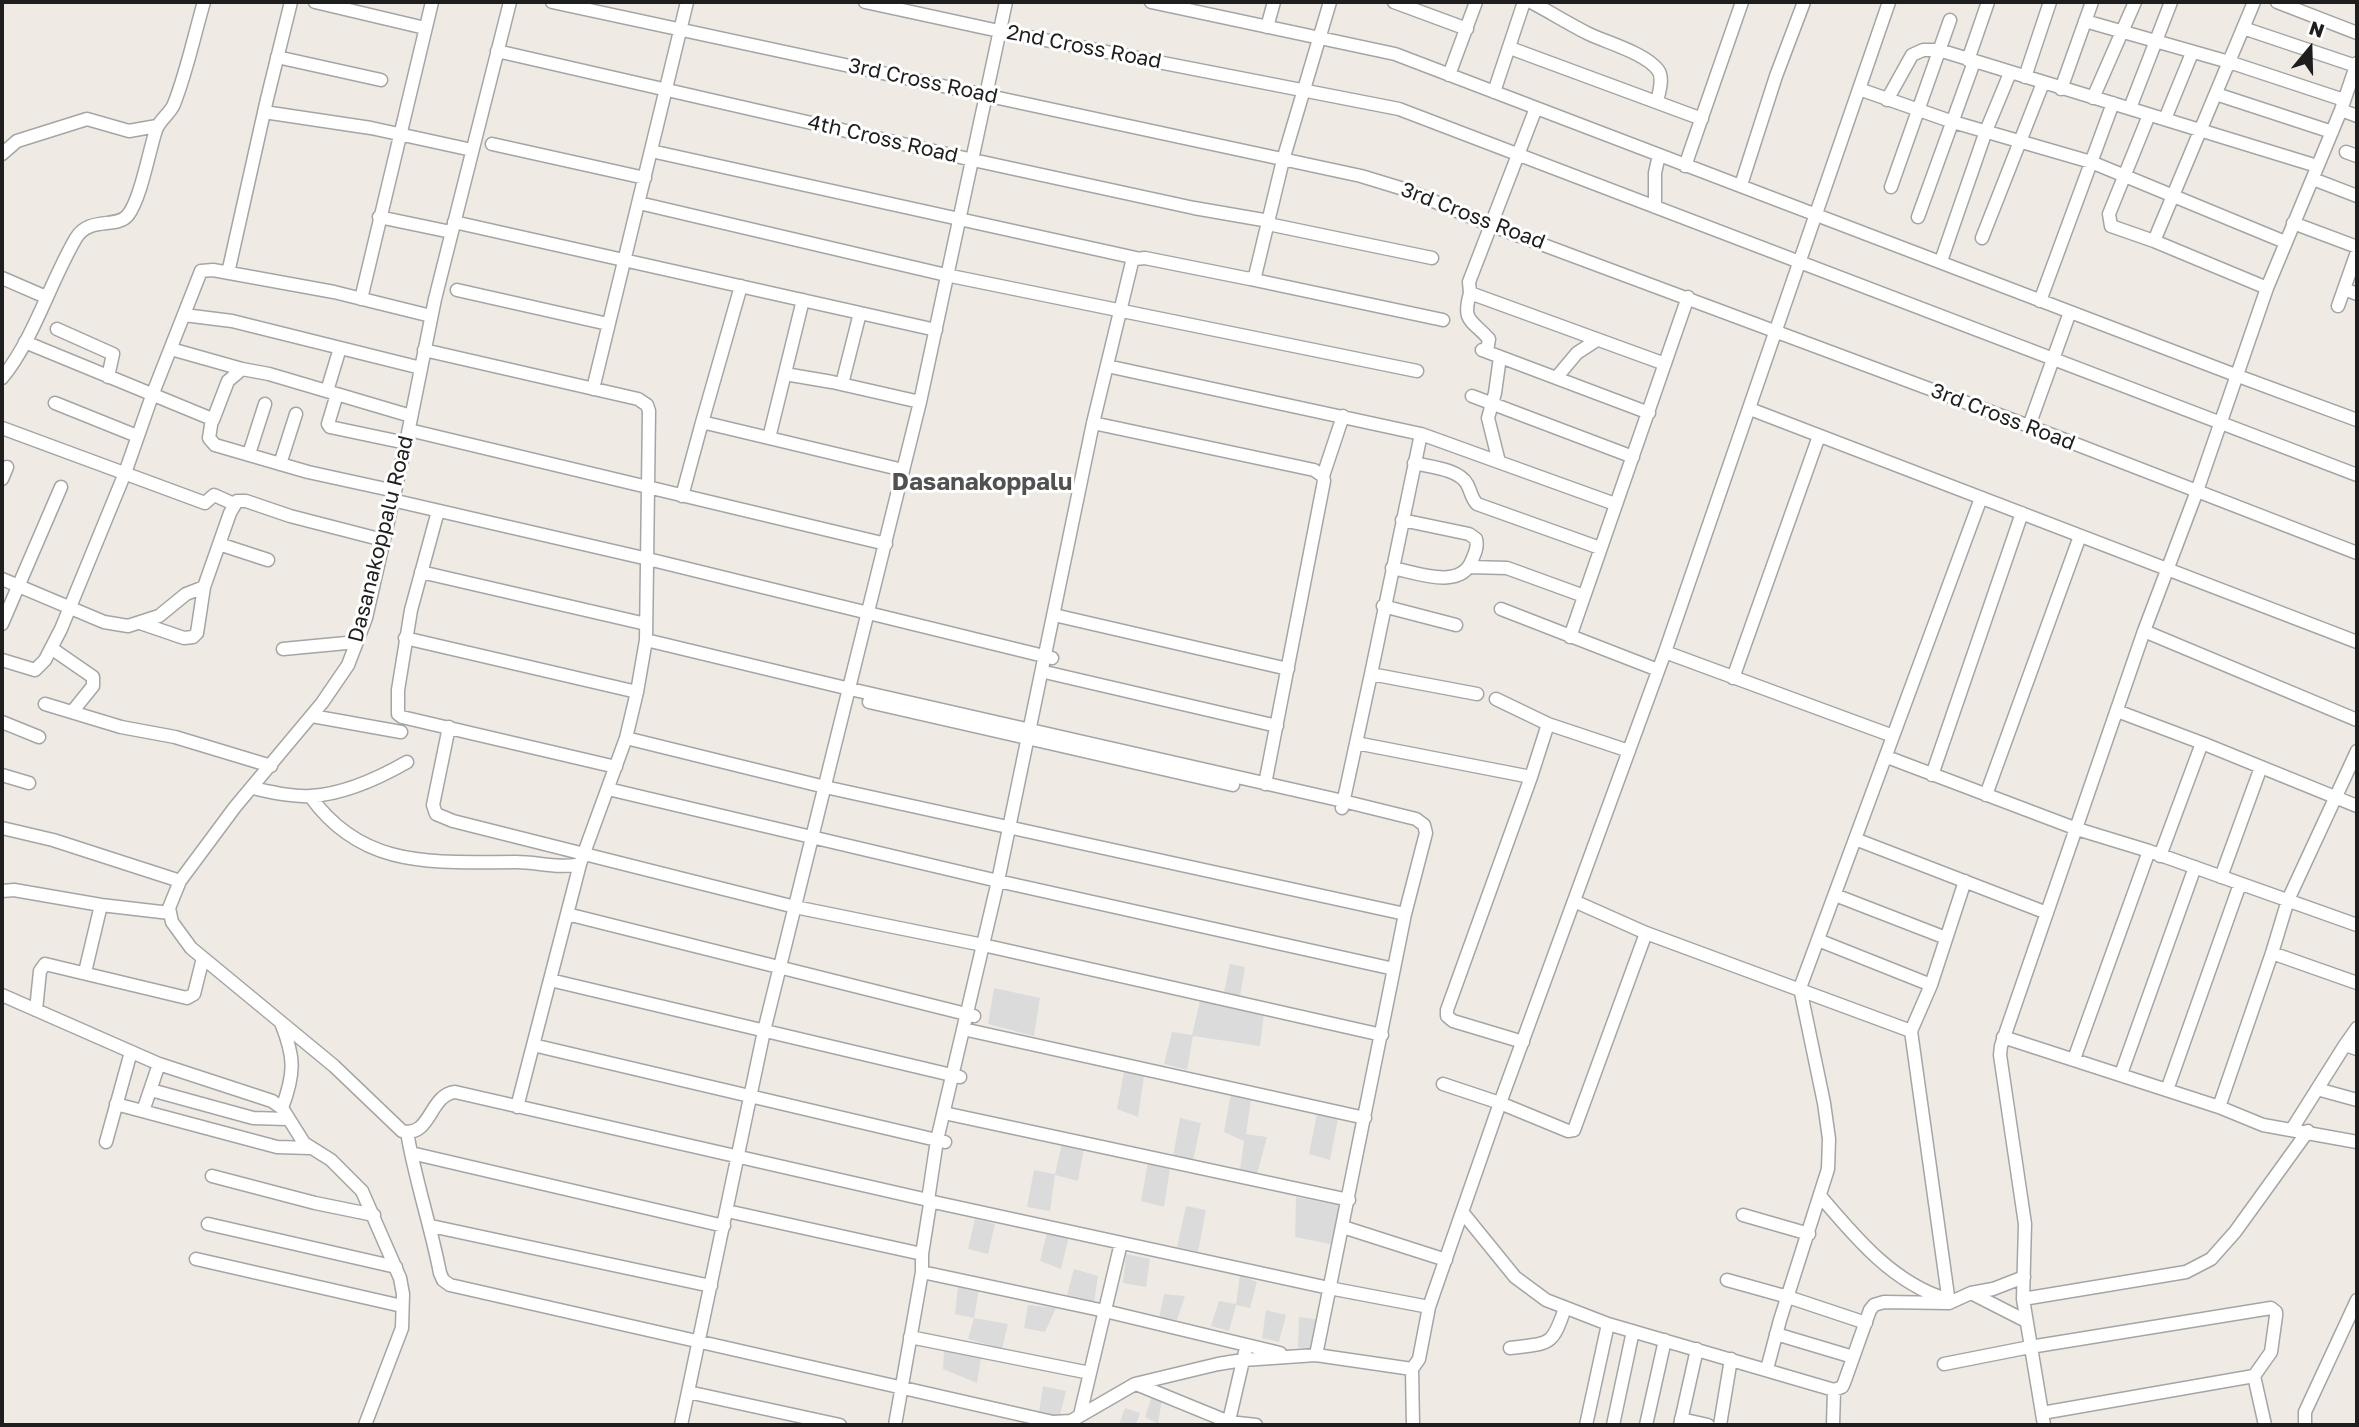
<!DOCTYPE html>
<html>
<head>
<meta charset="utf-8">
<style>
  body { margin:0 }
  #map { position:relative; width:2359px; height:1427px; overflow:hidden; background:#efebe4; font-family:"Golos Text",sans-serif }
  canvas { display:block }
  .frame { position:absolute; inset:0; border:4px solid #1e1e1e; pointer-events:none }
  .north { position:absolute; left:2275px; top:14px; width:70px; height:70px; -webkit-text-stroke:5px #fff; paint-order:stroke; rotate:19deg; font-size:19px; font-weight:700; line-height:28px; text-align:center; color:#1e1e1e }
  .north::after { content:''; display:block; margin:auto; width:24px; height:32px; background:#1e1e1e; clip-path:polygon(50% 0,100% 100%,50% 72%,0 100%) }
</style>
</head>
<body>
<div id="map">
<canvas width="2359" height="1427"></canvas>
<div class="frame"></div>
<div class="north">N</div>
</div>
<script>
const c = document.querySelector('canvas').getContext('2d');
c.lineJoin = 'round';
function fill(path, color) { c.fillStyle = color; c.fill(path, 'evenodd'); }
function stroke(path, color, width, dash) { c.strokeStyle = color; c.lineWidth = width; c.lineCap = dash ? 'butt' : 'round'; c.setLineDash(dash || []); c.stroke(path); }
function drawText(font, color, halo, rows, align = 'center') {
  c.font = font + ' "Golos Text",sans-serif'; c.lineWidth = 6; c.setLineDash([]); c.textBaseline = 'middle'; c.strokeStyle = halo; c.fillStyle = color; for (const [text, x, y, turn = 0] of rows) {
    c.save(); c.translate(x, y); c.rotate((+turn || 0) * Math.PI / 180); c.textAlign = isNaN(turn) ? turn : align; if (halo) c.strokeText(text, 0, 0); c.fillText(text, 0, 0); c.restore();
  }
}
const residential = new Path2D(`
  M1230 964 1245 967 1240 996 1224 992Z
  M994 988 1040 998 1034 1036 988 1024Z
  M1200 1001 1264 1014 1260 1046 1193 1036 1187 1070 1164 1064 1172 1032 1192 1035Z
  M1124 1072 1144 1076 1138 1117 1117 1109Z
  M1231 1093H1252L1246 1134 1267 1137 1257 1174 1240 1170 1244 1141 1224 1132Z
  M1317 1114 1338 1118 1330 1160 1309 1154Z
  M1180 1118 1201 1123 1193 1161 1173 1156Z
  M1062 1143 1084 1148 1078 1181 1055 1175 1050 1211 1027 1207 1034 1170 1055 1174Z
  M1148 1162H1171L1164 1207 1141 1201Z
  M1296 1197 1342 1206 1335 1245 1295 1237Z
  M1186 1206 1206 1210 1198 1252 1177 1247Z
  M975 1219 995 1224 988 1254 968 1249Z
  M1047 1232 1069 1237 1061 1269 1040 1261Z
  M1126 1254 1150 1259 1146 1287 1123 1283Z
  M1074 1269 1098 1276 1094 1303 1067 1295Z
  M1240 1275 1257 1282 1250 1308 1236 1305 1229 1331 1211 1326 1219 1301 1236 1304Z
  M958 1286 979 1290 974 1318 1008 1324 1002 1349 968 1339 974 1318 955 1314Z
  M1164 1294 1185 1296 1177 1320 1159 1318Z
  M1028 1305 1056 1308 1045 1332 1024 1328Z
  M1266 1310 1286 1315 1279 1342 1262 1338Z
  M1299 1317 1323 1320 1317 1351 1298 1347Z
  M944 1350 981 1358 977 1383 943 1369Z
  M1043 1386 1066 1391 1058 1423 1038 1419Z
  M1152 1396 1162 1399 1158 1424 1145 1417Z
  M1125 1408 1140 1413 1136 1425H1119Z`);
const minor = new Path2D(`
  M315 2 425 28
  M510 2 435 299 406 443 366 618 348 665 322 703 235 807 180 881 169 908 172 922 191 948 334 1066 402 1131C431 1138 429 1095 455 1092L928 1200 930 1204 922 1254V1272L895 1425
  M552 2 1361 176 1407 190 1490 225 2029 426 2357 553
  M865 2 999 31 1399 109 2357 475
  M1151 2 1395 54 2238 376 2357 420
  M1394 2 1467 29
  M1531 2C1550 12 1569 24 1589 34 1608 43 1645 53 1658 70 1664 78 1659 92 1657 102
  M2277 2 2357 33
  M2085 21 2229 62 2344 100
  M1267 27 1274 2
  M2243 28 2356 66
  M1510 48 1702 119
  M497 51 973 160 1194 208 1269 221
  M277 57 381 80
  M1968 60 1988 2
  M1449 75 1476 2
  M2025 77 2050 2
  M1859 89 1953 122 2091 162 2285 242
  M2061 89 2092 2
  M1494 92 1524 2
  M2216 94 2332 132
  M2093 98 2135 2
  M1887 100 1912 55 1923 50H1939L2317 166
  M1536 108 1469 282 1470 293 1665 364
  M2130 108 2171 2
  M2341 110 2357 116
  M264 112 371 128 472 150
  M2149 115 2109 214 2111 226 2154 241 2267 288
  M2165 119 2192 53
  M492 144 645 178
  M651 151 1136 258
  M2346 152 2357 156
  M2 154 17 141 87 119 129 131 157 126
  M1685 166 1742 2
  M2313 179 2357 196
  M1741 185 1776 76 1804 2
  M1891 187 1950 20
  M639 203 946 275 1417 371
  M1655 207V173L1659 155
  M379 217 451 232
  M1918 217 1974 62
  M454 222 936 330
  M2293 223 2357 247
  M1268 224 1432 258
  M1982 238 2043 83
  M2154 241 2254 2
  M1135 259 1145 258 1250 279 1255 276 1283 160 1330 2
  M1941 261 1986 131 2010 73
  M228 273 267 99 291 2
  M2 278 46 297
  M1250 279 1443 320
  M2344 289 2357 294
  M457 290 608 324
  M1470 293C1462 322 1471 319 1489 339L1487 351
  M361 299 432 2
  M2040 301 2113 103
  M2338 306 2357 252
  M184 315 232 321 421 368
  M57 329 113 354 108 377
  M25 342 212 419 209 438 215 445 308 472 395 491
  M171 349 242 369 269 374 411 416
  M424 350 638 399 647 405 649 411 646 640 637 692 626 738 580 864 517 1107
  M1482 350 1649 413
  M1107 366 1421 434 1615 504
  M785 374 832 382 920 402
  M2 378C34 339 50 282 76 238 89 216 117 229 128 215 141 198 149 151 156 130 160 119 170 114 174 104 187 71 194 36 204 2
  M1556 378 1577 353 1597 340
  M842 384 860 313
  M593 389 687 2
  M327 391 340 348
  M337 394 328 424 330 427 406 443
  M1472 396 1633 457
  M55 403 137 436
  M1750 409 2357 642
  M213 420 228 381 242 369
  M1093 423 1314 470 1323 476 1324 481 1265 784
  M701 426 741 286
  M2029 426 2070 312
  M2 428 205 503 214 495 234 504
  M409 430 886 544
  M769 438 803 300
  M249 454 265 404
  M1499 462 1488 418 1495 393 1500 357
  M1414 463C1430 467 1459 469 1467 484 1471 491 1471 498 1477 504L1600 548
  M280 464 296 414
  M1323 476 1343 416
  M2 479 7 467
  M682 496 701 426 706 423 903 470
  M392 500 648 559 1052 658
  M438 511 411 610 398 690V714L402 717 616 767
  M219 544 268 560
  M1470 567 1507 568 1584 596
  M1392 568C1415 572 1461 591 1472 560 1475 553 1478 547 1476 539L1469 534 1402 520
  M421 572 646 624
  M2 579 104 622 128 626 159 616 186 594 204 587 230 513 237 501H246L290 516 383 540
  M1383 606 1456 625
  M1501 609 1658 670
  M1054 615 1288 669
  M140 623 184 638 193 637 197 633 204 587
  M2 624 61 487
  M2144 631 2357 720
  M1570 637 1688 297
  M405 638 637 692
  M646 640 850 689 1343 801 1416 819 1424 825 1426 833 1405 914 1316 1355
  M51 648 93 677V686L72 712
  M283 649 357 642
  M1665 652 1893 736
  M2 660 35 670 45 660 61 629 125 473 153 393 201 271 213 270 334 292 431 316
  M1049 673 1277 726
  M1371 674 1421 434
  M1733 678 1819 436
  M1496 699 1548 724 1629 751
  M869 702 1233 785
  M45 704 121 727 175 737 271 766
  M2117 711 2202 743 2357 806
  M312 716 401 732
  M2 722 39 737
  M449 727 433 805 436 814 453 821 795 907 983 945 1382 1035
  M626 738 825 787 1405 914
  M1356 743 1531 777
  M1887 757 2077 829 2149 851 2357 925
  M2 775 29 783
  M1932 775 2022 513
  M252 788C271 792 291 797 311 796 345 794 379 778 407 762
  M608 789 998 881 1394 969
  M1986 795 2080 536
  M310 796C363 870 434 862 516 862 538 862 559 869 580 864
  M1342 808 1371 674 1477 694
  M2 828 53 840 180 881
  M1855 839 2047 913
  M2160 856 2202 743
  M2221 877 2261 767
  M2 891 14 890 101 905 170 913
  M1835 895 1946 938
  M1574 901 1646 933 1911 1031
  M567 914 974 1016
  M1818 940 1931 985
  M2272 953 2357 983
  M85 972 101 905
  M550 980 960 1077
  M2 995 159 1064 272 1101 282 1108 304 1143 331 1160 362 1191 400 1278 403 1294 402 1328 365 1425
  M36 1010 40 971 45 964 187 998 194 994 203 958
  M281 1023C295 1057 295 1073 282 1108
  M2357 1028 2345 1045 2357 1049
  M963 1029 1365 1118
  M2003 1037 2219 1107 2263 1125 2357 1142
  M1523 1042 1453 1021 1447 1016V1010L1531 777 1548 724
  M533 1045 945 1142
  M2074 1059 2149 851
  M2121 1074 2195 867
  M1443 1084 1500 1103 1568 1131 1574 1130 1646 933
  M2317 1089 2357 1100
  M151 1090 253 1118 287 1119
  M2167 1090 2240 884
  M116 1104 277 1147 310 1148
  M2219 1107 2272 953 2288 900 2357 751
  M143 1111 159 1064
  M944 1113 1349 1200
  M2292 1129 2345 1045
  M407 1132C415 1180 431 1226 440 1273L443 1280 450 1285 1053 1422 1071 1421 1135 1384 1218 1364 1243 1360 1316 1355 1412 1369 1419 1359 1429 1307 1500 1103 1665 652 1889 2
  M106 1142 131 1052
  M411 1153 724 1226
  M212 1176 315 1203 374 1215
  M1821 1197C1855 1237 1893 1283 1946 1299
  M928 1200 937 1140 998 881 1093 423 1132 262 1135 259
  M929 1201 1329 1288 1429 1307
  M727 1211 922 1254
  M1463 1213 1515 1277 1546 1300 1608 1324 1834 1390 1842 1387 1844 1383 1870 1310 1874 1305 1884 1302 1949 1303 1971 1293 1993 1289 2024 1277
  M1743 1215 1809 1234
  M208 1224 396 1267
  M431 1226 711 1286
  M1343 1227 1446 1260
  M196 1259 402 1306
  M922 1272 1105 1311 1280 1353
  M1727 1280 1788 1297 1866 1323
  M1971 1293 2026 1321
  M2023 1299 2186 1272 2211 1259 2235 1232 2308 1131
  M1949 1303 1911 1031 1931 985 1965 881
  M1776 1334 1853 1357
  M910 1337 1090 1373
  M1510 1348C1550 1343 1552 1347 1565 1308
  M1944 1364 2030 1347 2271 1308 2276 1312V1316L2271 1352 2254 1376
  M1412 1369 1413 1425
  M1767 1369 1780 1320 1828 1169 1829 1139 1824 1103 1800 988 1981 498
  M1136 1384 1229 1422 1256 1425
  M688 1392 840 1425
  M2042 1413 2023 1299 2025 1224 2000 1055 2001 1046 2144 631 2197 491 2267 288 2341 110 2357 63
  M1080 1415 1121 1243
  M1681 1419 1708 1425
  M681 1425 764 1031 920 402 1006 2
  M1228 1425 1245 1352
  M1586 1425 1608 1324
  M1613 1425 1633 1331
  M1646 1425 1665 1340
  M1680 1425 1697 1349
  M1720 1425 1731 1359
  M1833 1425 1834 1390
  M2044 1425 2042 1413 2254 1376 2265 1425
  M2305 1425V1412L2357 1300`);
const streetNames = [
  ["2nd Cross Road",1084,47,11],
  ["3rd Cross Road",923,81,12],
  ["4th Cross Road",883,139,13],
  ["3rd Cross Road",1473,216,21],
  ["3rd Cross Road",2003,417,21],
  ["Dasanakoppalu Road",381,539,-76]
];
const quarterNames = [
  ["Dasanakoppalu",982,482]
];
fill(residential, '#dcdbdb');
stroke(minor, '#a5a5a5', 15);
stroke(minor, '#fff', 12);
drawText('21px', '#1e1e1e', '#fff', streetNames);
drawText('bold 24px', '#515151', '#fff', quarterNames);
</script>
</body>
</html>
